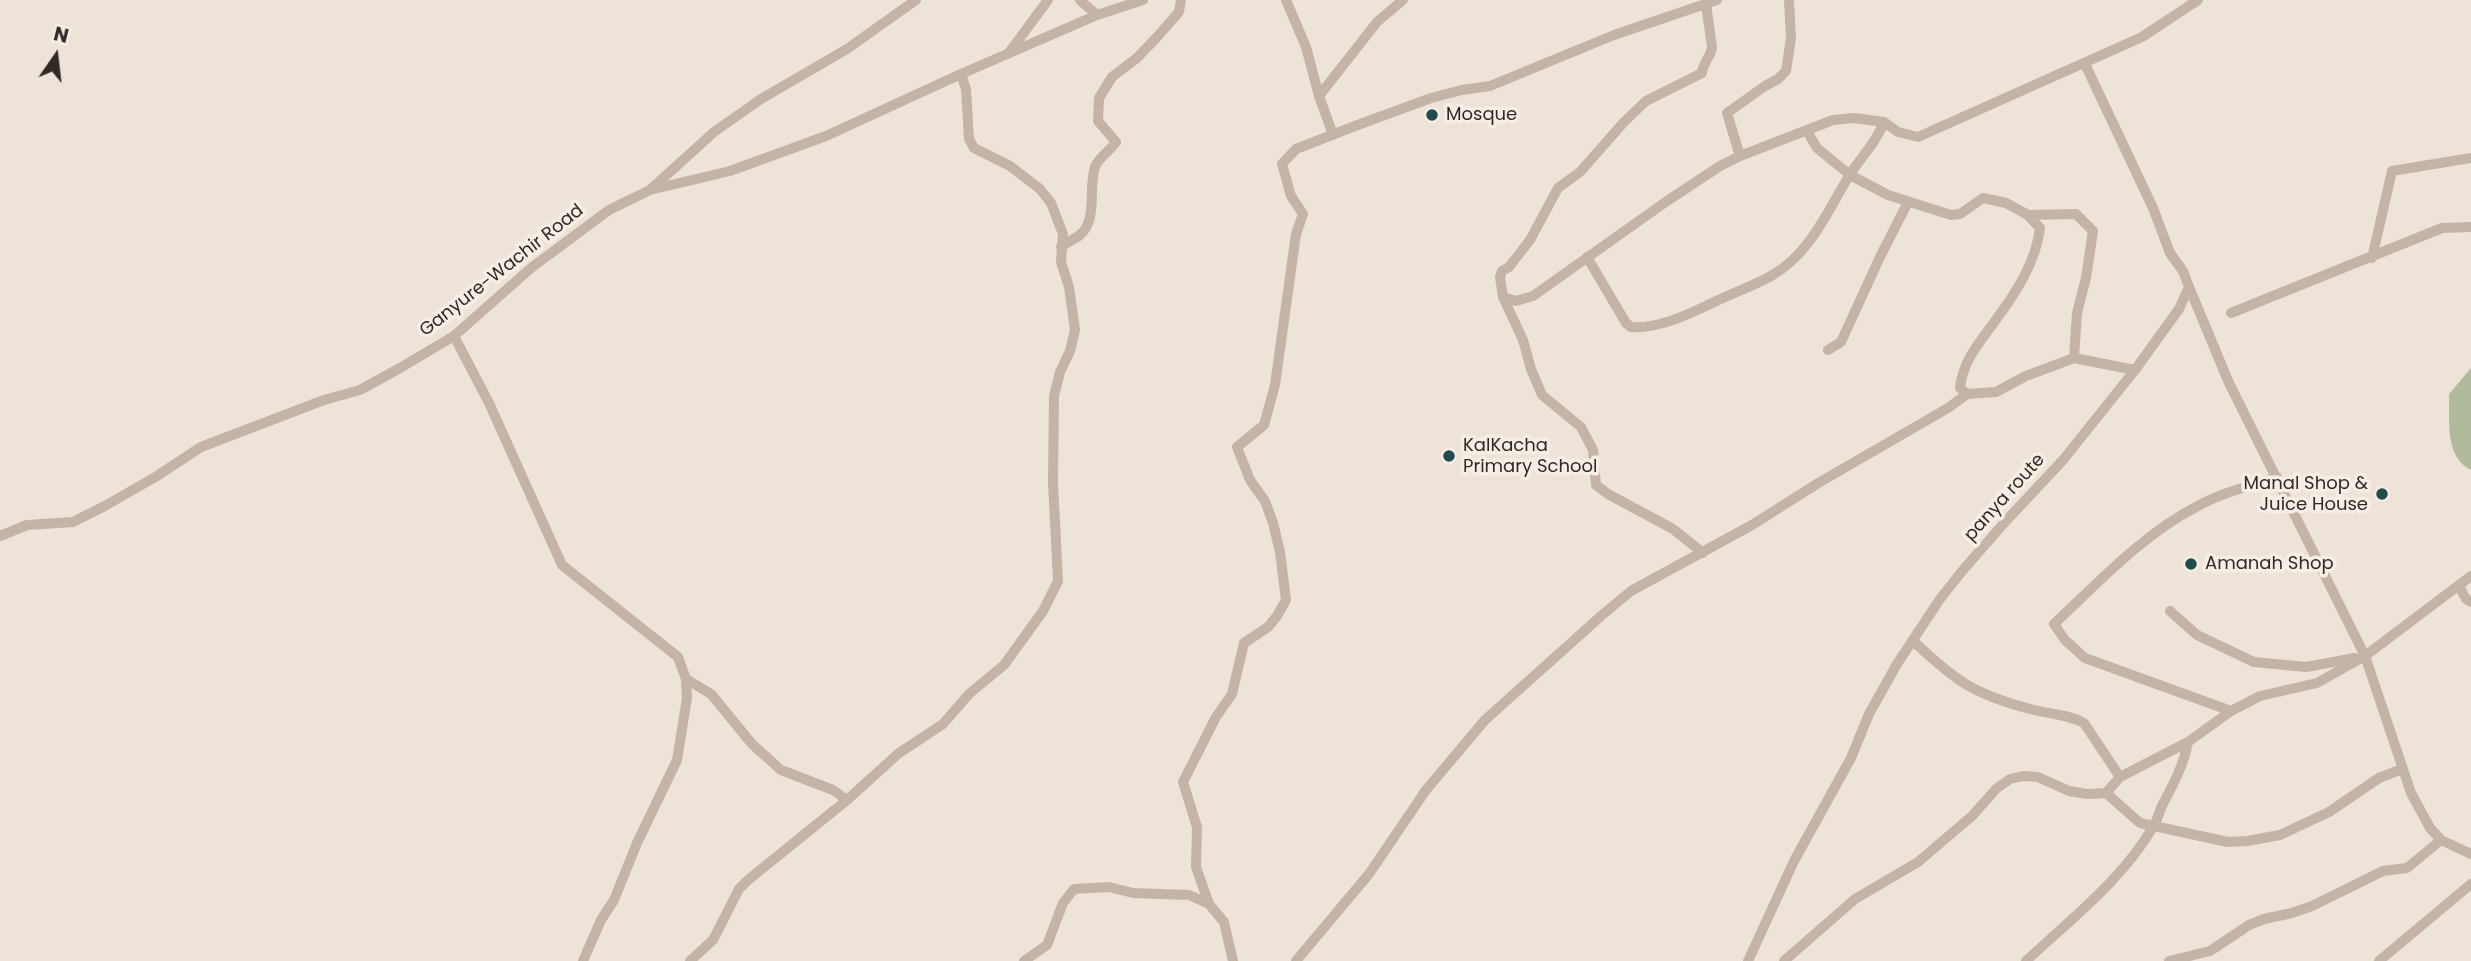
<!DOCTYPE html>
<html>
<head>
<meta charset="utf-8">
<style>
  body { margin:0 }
  #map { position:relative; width:2471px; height:961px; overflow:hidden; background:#eee3d9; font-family:Poppins,sans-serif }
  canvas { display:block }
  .north { position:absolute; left:21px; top:21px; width:70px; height:70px; -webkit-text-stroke:5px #f6eee4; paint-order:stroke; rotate:14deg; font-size:19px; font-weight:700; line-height:28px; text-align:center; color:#312926 }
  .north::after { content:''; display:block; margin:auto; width:24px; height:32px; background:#312926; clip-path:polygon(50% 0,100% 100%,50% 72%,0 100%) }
</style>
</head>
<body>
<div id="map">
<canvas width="2471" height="961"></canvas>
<div class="north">N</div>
</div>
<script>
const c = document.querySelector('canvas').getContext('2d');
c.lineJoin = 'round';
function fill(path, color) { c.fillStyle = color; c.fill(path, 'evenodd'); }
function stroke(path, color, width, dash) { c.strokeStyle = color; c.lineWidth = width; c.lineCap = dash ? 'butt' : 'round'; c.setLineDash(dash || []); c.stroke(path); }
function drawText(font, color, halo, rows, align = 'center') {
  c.font = font + ' Poppins,sans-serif'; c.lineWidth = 7; c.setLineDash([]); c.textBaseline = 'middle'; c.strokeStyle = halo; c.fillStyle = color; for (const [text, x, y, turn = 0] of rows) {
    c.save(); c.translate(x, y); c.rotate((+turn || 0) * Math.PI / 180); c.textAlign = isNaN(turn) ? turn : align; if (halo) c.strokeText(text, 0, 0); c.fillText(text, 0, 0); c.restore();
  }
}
const green = new Path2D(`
  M2471 368V470C2444 457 2450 420 2449 394Z`);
const minor = new Path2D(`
  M1080 0 1097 15
  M1286 0 1306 47 1319 96
  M1008 54 1048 0
  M1807 131 1817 148 1850 175 1888 195 1951 215 1960 214 1983 198 2006 203 2028 215 2076 214 2093 231 2086 278 2077 313 2074 358
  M1333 135 1319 96 1377 22 1403 0
  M1740 156 1727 113 1765 86 1778 79 1786 71 1791 38 1789 0
  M650 190 730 171 826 136 961 74 1097 15 1143 0
  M1061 247C1067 243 1074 239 1080 235 1098 220 1088 187 1095 167 1098 158 1110 151 1116 142L1098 121 1099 98 1112 77 1137 58 1157 37 1179 12 1181 0
  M1587 257 1626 323 1631 327C1657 329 1685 316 1708 305 1728 295 1751 287 1771 276 1810 254 1827 212 1849 176 1861 157 1876 143 1884 122
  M2372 258 2392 171 2471 158
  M2189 287 2229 383 2365 656 2411 793 2430 828 2441 840 2471 854
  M1503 297 1516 301 1533 296 1667 201 1720 166 1740 156 1833 120 1854 118 1884 122 1898 132 1918 137 2142 37 2198 0
  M2231 313 2442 228 2471 227
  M454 336 489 403 562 565 678 657 686 679 711 694 752 744 781 770 833 790 847 800
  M1828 350 1841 342 1880 257 1908 202
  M1967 394 1960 388C1963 360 1980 342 1995 321 2016 293 2036 262 2040 228L2028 215
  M0 536 27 525 73 522 103 507 157 476 201 447 324 400 360 390 400 368 454 336 531 268 609 210 650 190 714 132 761 99 847 49 916 0
  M1703 553 1673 529 1608 494 1596 485 1593 450 1581 427 1542 395 1531 369 1523 340 1503 297 1500 277 1502 271 1509 267 1530 240 1558 188 1580 172 1624 122 1646 101 1702 73C1703 62 1711 57 1712 47L1706 4
  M2459 586 2466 599 2471 602
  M2170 611 2197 635 2254 662 2306 667 2355 658
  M1913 641C1956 681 1973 694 2030 709 2048 714 2068 714 2084 723L2120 777
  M2231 711 2085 658 2065 640 2054 624C2098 583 2142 535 2196 507 2220 493 2250 486 2277 477
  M2106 793 2120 777 2188 742 2231 711 2260 696 2317 683 2365 656 2471 576
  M583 961 601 920 614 900 637 843 677 760 687 698 686 679
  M690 961 713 940 739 889 748 880 847 800 899 753 943 724 969 694 1004 665 1043 611 1058 581 1053 483 1054 396 1060 372 1070 351 1075 330 1069 287 1061 262 1063 234 1051 203 1040 189 1010 166 974 148 969 139 966 89 961 74
  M1024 961 1047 945 1063 903 1074 889 1109 887 1133 893 1189 895 1209 904
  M1233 961 1224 922 1209 904 1196 867 1197 827 1183 782 1216 717 1232 694 1244 643 1268 627 1277 616 1286 600 1280 552 1273 523 1265 501 1250 480 1237 447 1264 425 1275 385 1296 234 1303 214 1291 196 1282 164 1296 149 1355 126 1431 98 1462 90 1490 86 1614 35 1717 0
  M1296 961 1369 874 1426 790 1485 720 1601 616 1631 591 1752 525 1820 482 1948 408 1967 394 1996 392 2026 376 2074 358 2135 370
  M1748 961 1794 861 1851 758 1869 714 1897 664 1940 599 1963 570 2005 522 2063 460 2135 370 2179 309 2189 287 2183 271 2170 253 2153 208 2085 64
  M1784 961 1855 899 1918 862 1972 816 1997 788 2010 779 2023 776 2038 777 2069 791 2087 794 2106 793 2140 823 2228 842 2247 841 2280 835 2329 812 2379 778 2402 769
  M2026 961C2070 920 2122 880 2153 827 2158 820 2159 810 2164 802 2174 783 2184 764 2188 742
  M2169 961 2210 951 2249 925 2264 919 2292 913 2312 906 2383 871 2407 868 2441 840
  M2379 961 2471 884`);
const markers = [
  [1432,115,7,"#214c4e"],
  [1449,456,7,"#214c4e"],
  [2382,494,7,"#214c4e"],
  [2191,564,7,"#214c4e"]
];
const poiNames = [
  ["Mosque",1446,115],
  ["KalKacha",1463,446],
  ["Primary School",1463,467],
  ["Manal Shop &",2368,484,"right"],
  ["Juice House",2368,505,"right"],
  ["Amanah Shop",2205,564]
];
const streetNames = [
  ["Ganyure-Wachir Road",502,271,-38],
  ["panya route",2005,498,-48]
];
fill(green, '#b1bb9b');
stroke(minor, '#c4b3a7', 10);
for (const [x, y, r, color] of markers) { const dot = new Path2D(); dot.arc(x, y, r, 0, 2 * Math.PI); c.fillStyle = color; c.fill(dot); stroke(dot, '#f6eee4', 2.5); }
drawText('18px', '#312926', '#f6eee4', poiNames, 'left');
drawText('18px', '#312926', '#f6eee4', streetNames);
</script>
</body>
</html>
